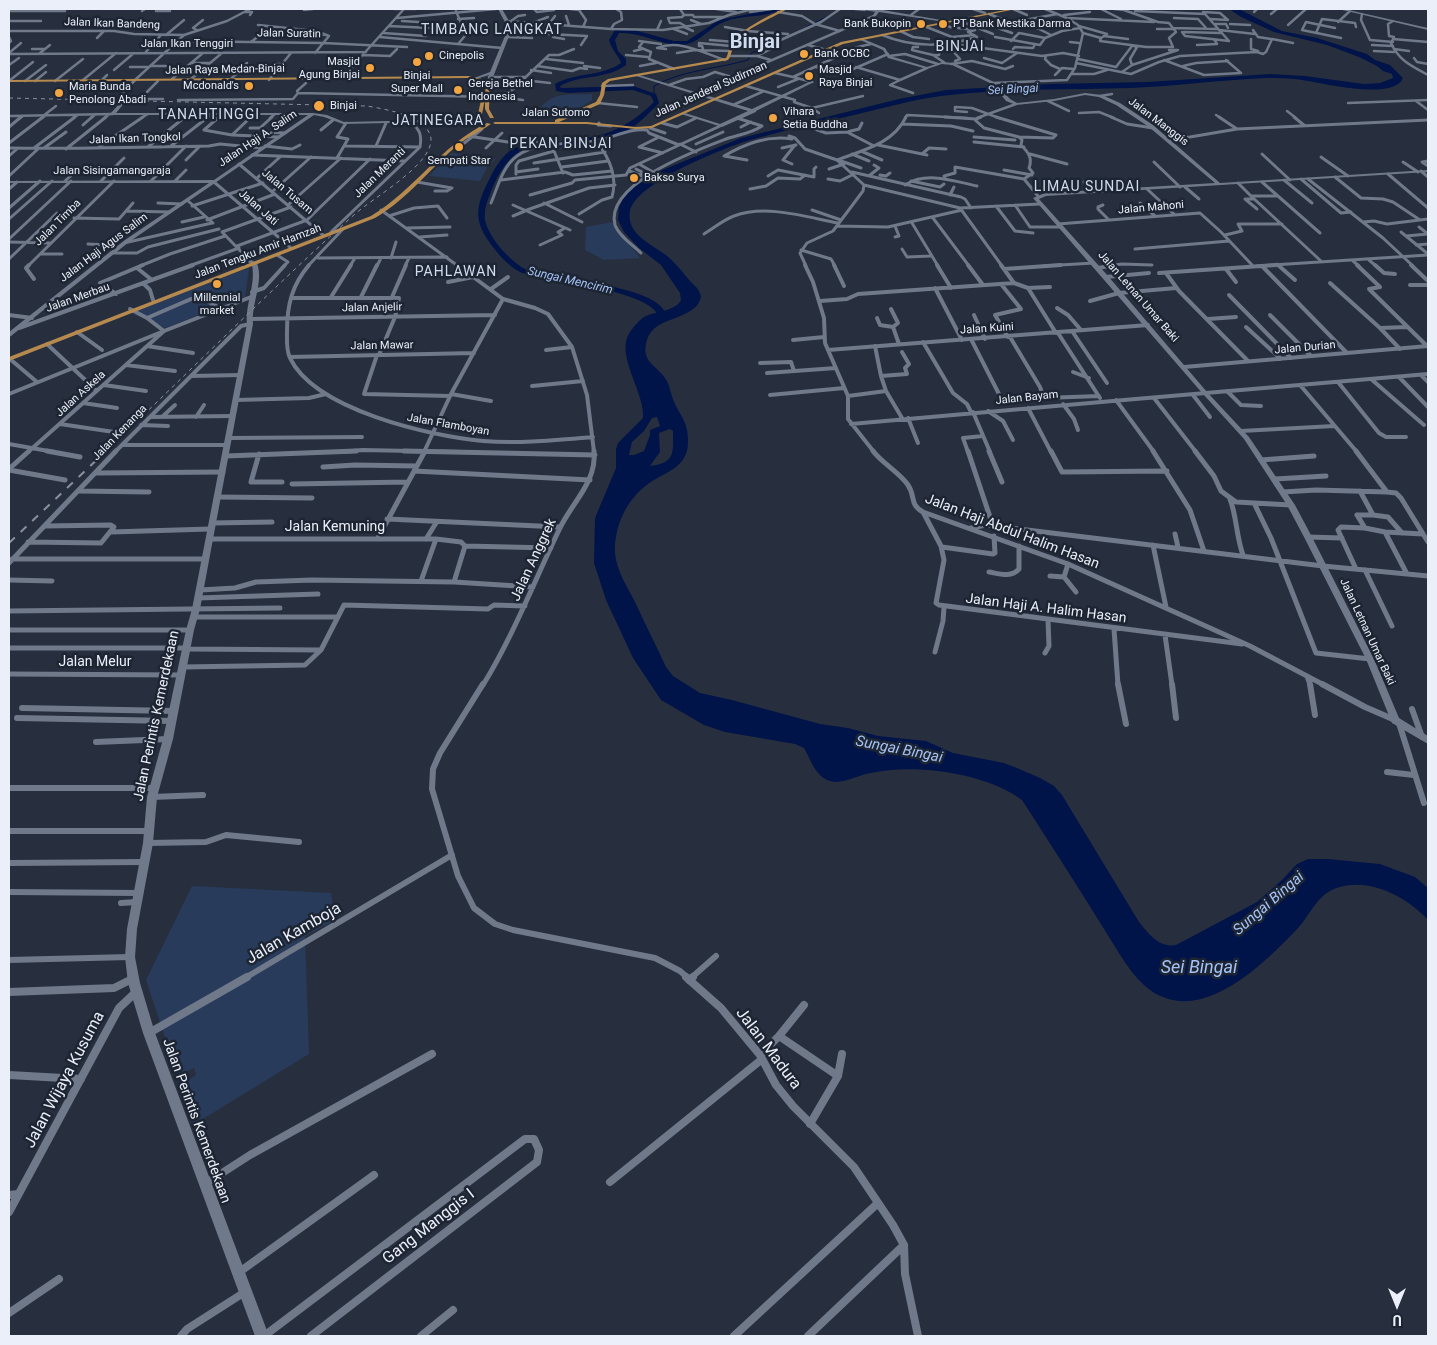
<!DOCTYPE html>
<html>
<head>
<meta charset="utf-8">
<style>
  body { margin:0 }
  #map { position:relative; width:1437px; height:1345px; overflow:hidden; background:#272f3e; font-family:Roboto,sans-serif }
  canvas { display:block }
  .frame { position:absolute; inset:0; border:10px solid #eaeff9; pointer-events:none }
  .north { position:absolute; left:1372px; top:1280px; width:50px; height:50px; -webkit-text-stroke:4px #1d2533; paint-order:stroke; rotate:180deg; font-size:14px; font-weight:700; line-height:20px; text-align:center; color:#eaeff9 }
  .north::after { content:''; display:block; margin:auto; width:18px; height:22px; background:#eaeff9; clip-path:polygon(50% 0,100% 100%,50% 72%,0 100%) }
</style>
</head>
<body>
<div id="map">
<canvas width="1437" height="1345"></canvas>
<div class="frame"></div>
<div class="north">U</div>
</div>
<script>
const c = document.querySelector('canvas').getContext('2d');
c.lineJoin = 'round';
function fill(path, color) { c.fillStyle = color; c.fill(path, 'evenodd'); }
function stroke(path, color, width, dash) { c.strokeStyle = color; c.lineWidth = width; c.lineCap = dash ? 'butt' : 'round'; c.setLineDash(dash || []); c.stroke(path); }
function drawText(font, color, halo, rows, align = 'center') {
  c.font = font + ' Roboto,sans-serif'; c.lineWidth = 5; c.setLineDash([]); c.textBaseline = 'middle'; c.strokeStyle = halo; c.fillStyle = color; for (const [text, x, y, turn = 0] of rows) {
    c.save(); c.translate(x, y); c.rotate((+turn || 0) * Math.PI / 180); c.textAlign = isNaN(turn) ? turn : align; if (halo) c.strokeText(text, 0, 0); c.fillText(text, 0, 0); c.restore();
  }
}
const green = new Path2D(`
  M592 94V100C575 113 557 115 536 114 551 90 567 95 592 94Z
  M451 153 496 159 488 166 480 181 429 176Z
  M612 222 640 258 604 260 585 250 586 227Z
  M249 268 245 297 165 328 135 311Z
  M192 886 331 893 335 920 305 936 309 1054 193 1125 181 1085 196 1075 194 1068 178 1076 146 980Z`);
const water = new Path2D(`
  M1229 9H1239L1282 31 1317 38 1367 54 1375 60 1390 65 1403 78C1394 101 1322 83 1302 80 1290 78 1277 78 1265 78 1220 80 1176 86 1131 88 1068 90 1004 88 941 96 911 100 880 109 850 116 816 124 781 131 747 141 721 149 636 183 630 211 626 234 651 244 666 255 675 262 683 273 691 282 696 287 700 290 701 297 696 321 654 315 647 340 640 363 657 364 667 381 670 387 671 395 674 402 681 417 688 422 688 440 689 468 666 471 648 484 626 500 614 527 615 553 617 572 627 586 635 602 645 624 656 645 666 667L673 676 700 693 732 700 820 724 848 728 878 736 926 741 953 753 1004 763 1017 768 1040 778 1054 786 1062 795 1139 922C1149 934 1159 948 1176 945L1257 902 1282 880 1297 864 1308 859H1328L1380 864 1415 877 1428 888V920C1408 898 1372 878 1340 887 1317 893 1312 913 1298 928 1263 965 1197 1031 1145 986 1126 969 1113 942 1099 921 1074 881 1048 840 1022 800 987 773 913 763 871 773 858 775 842 785 830 781 815 776 811 760 804 748L795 744 725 732 704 725 661 700 633 658 606 600 594 563 595 518 616 468V449L618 443 643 418C645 392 614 354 630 332 633 327 641 318 646 316 658 311 675 311 681 300L680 293 661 265 639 248 624 232 618 220 619 207 626 194 633 187 660 171 741 138 899 99 946 90 1050 84 1148 82 1270 74 1305 76 1364 84 1380 83 1393 78 1392 74 1383 71 1377 66 1359 57 1327 45 1274 32 1241 17ZM657 417 660 426 650 430V435L644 451 634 455H629L632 442 644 431 652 418ZM670 429 673 431C673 452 676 463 650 466L660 452 659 433Z`);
const stream = new Path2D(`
  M801 30 830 15
  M654 95V86C682 70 717 69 748 60L751 53 766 47`);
const river = new Path2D(`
  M774 9H781C764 19 742 14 724 22 708 28 699 45 680 45 659 44 640 32 619 33L615 40 618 51 626 59V65C606 80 581 74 560 86L561 88 633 86 656 94 659 103C650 112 641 122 630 129 598 147 555 146 520 151 504 161 495 180 489 197 486 204 484 212 485 220 489 238 509 260 525 269 544 278 679 286 665 322H659C658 318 659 315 656 312 644 294 572 282 549 278 540 276 529 276 520 272 508 266 498 254 490 243 473 220 476 205 489 180 494 169 503 154 514 148 524 144 538 145 548 143 595 138 619 136 654 102L651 96 633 90 568 93 556 91 555 84C576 72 601 77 621 63 620 57 612 51 609 40L615 30H634L674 41H687L719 20Z`);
const streetFar5 = new Path2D(`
  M158 9 156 11H170
  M394 9H416
  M534 9 537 12 554 10
  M570 9 579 10 586 20 583 27
  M680 9 684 15H693L694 17H723
  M716 9 736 12
  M855 9 865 10
  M865 9 878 11
  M973 9 985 13
  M1013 9 1027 15
  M1045 9 1067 18 1154 22
  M1101 9 1121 19
  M1114 9 1124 10
  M304 10 313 9
  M9 11H65
  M142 11 145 9
  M456 11 464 30
  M1135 11 1205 14 1229 41 1185 36 1182 32
  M245 12H252L250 15
  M750 12 772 9
  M778 12 802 16 815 24 840 31
  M1254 12 1257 9
  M989 14 1002 19
  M1205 14 1203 12 1220 13 1228 20 1210 19
  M1271 14 1277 9
  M1362 14 1361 20 1370 40 1393 42
  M684 15 682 17 668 18 670 23H680L687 27
  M911 15 919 9
  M1064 15 1090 12
  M566 16 569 25
  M397 18 496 9
  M969 18 1012 33
  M1174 18 1198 19 1206 28
  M458 19 474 18
  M691 20 701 24
  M958 20 993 34
  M1025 20 1057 14
  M9 21H41
  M402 21 435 23
  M507 21 611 29 663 30 709 23 729 15 753 9
  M511 21 518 16 525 15
  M1393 21 1388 24 1389 36 1394 37 1391 43C1399 61 1412 66 1428 75
  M535 22 548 17
  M898 22 910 28
  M1011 22 1037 28 1051 35
  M1338 22 1350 11
  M941 23 950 27 975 30 968 32 974 35
  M549 24 555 16
  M1214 24H1226L1228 28
  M1230 24 1250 25
  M258 25 316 31 329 36 315 53
  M1288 25 1306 9
  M389 26 470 30 458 44
  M1079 26 1107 34 1101 38
  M684 27 693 31
  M725 27 748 31
  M1172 28 1218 29
  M1335 28 1306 22 1302 30 1341 38
  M611 29 614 24 622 20 621 12 616 9
  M674 29 687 34
  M1157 29H1173
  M197 30 193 28 203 20
  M657 30 661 21
  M1219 30 1255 34
  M1253 30 1258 37 1271 39
  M9 31H114L134 34 184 35
  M747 31 788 34
  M900 31 913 37 929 39
  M509 32 587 36 581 45
  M1184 32 1221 33
  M383 33 426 36
  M554 33 553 37 564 39
  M1083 33 1101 38 1100 41 1146 47H1173L1169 38 1176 32 1169 23 1158 22 1121 9
  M1316 33 1322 19 1355 23 1356 27
  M166 35 184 20
  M313 35H323
  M882 35C914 48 944 47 977 37L974 35 952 37 924 26
  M1104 36 1128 39
  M9 37 11 41 9 43
  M380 37 502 48
  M507 37 532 38
  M995 37 1040 45 1045 38
  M97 38 104 31
  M1251 39V49L1258 51
  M1393 39 1428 42
  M710 40 735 42
  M175 41 323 43 407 47
  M639 41 661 44
  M1011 41 1019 33 1045 38 1062 31 1080 28
  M251 42 270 27
  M643 42 639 47 651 52
  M1070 42 1079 43
  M808 45 823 49
  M960 45 1042 56 1063 53 1079 56
  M1197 45 1217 44 1214 39
  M1372 45 1393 46
  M765 47 821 22 840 9
  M918 47H913L912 50 933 55
  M32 49H45
  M666 49 657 48C680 39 703 53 725 60
  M703 49 702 46H699V43L731 46
  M828 49 844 54
  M1013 49 1015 47 1033 48 1035 44
  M1394 49 1409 51
  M634 51 642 49
  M940 51 939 55H933L945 63
  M1374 51 1394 52
  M651 52 649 59 674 69
  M9 53 21 43
  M40 53 50 45
  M145 53 161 35
  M677 53 695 50 731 51
  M9 54 366 52
  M363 55 390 56 397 49
  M626 55 648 57
  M730 56H757L771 60
  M757 56 771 49 765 47
  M889 56 905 54 938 64
  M1046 56 1045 59 1051 65 1060 69
  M984 58 1002 63 1017 53
  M1414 58 1417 62 1428 64
  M546 59 583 63
  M1078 59 1116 67 1132 46
  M1164 60 1204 75 1241 73
  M1226 60 1241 73
  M955 61 960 59 952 50 967 47
  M193 63H210
  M1076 63 1131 74 1159 62 1180 56 1257 52 1263 54 1266 52 1272 39 1293 43
  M951 64 972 61 1005 69 1013 66
  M9 65 19 58
  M1132 65 1178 50H1169
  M150 66H166
  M537 66 572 71 580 68 587 69
  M584 66 600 68
  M640 66 656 63
  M1183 66 1196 63 1228 61
  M130 67H149
  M816 67 844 73 888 54
  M856 67 900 80 890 85 913 93
  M273 68 276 64H282
  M114 70 134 53
  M531 70 551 73
  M1122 72 1132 65 1130 59 1137 47 1134 46
  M775 73 793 77
  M1072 74H1094L1107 70
  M1055 75 1062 68 1074 69
  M489 77H525
  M172 79 203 53
  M191 79 222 53
  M231 79 247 63
  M341 79 404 9
  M83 80 116 53
  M102 80 107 75
  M135 80 184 35 227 21 250 9
  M269 80 291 53
  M523 80 550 83
  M900 80 927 68
  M9 81 33 62
  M25 81 46 65
  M35 81 46 72
  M55 81 83 59
  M812 82 793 77 858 47 871 44
  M306 83 297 91 298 93 494 97 511 91 549 55H559L574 49
  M993 83 1067 80 1075 68 1083 33 1078 25 1067 18
  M669 85 686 79 703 77 715 72 732 77
  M602 86 633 85
  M746 86 795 100 794 102 812 108 819 113
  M778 87 798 79
  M147 92 158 81
  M1100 96 1112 94
  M498 97 523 100
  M124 99H163
  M178 100 293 99 298 93
  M1048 101 1069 111
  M1416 101 1428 110
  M598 103 637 107
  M1348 103 1428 100
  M733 105 764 91
  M812 108 863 96
  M1287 111 1296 118
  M967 112 955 111V107L972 108 999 118
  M1079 113 1099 112 1114 118
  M1216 115 1221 118
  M9 116 113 114
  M43 116 56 106
  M20 118 23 116
  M42 118 45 116
  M73 118 78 115
  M91 118 96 114
  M104 118 110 114
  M141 118 148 114
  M184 118 188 115
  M206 118 212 114
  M218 118 224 113
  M250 118 256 113
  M270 118 275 114
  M905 118 907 115 967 118
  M977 118 1016 104`);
const streetFar4 = new Path2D(`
  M945 117 976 119 981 117
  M996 117 1056 135 1053 138 1019 137
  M1111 117 1127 124 1153 128
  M1219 117 1237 129
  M1294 117 1305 126
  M737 118 762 126
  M599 123 598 125 611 126
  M662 123 677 127 696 118
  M862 123 859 129 847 132 874 146
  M902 124 951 126 973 131
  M83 125 92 117
  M9 127 21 117
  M741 127 751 122
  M250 128H260L272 117
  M650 128 665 133
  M815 129 826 133 847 132
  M204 130 232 135 279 137
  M204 130 219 117
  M321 130 333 120
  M647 130 649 133 679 145
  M263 132 285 133
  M232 135 251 117
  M468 136 521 144 545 142
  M789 136 795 138 805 149 837 160 864 185 863 191 833 231 807 243 800 253 806 266
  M659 137 639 147 663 153
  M974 137 1015 140
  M1165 138 1190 137 1237 129 1428 120
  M974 142 1024 147
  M9 143 43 117
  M463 144 482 129
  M680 144 696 152
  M696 144 723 132
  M878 145 927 155
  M149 146 185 117
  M171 146 208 117
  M265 146 292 149 300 145
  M345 146 420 147
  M376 146 386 123
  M99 147 143 117
  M9 148C76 149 142 147 209 146L220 144 262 148
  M34 148 75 117
  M44 148 66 132
  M486 148 502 133
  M782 148 796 145
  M66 149 106 117
  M861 151 882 160
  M852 154 869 161
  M922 154 929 148 946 149
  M1030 154 1067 164
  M1262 154 1290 180
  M252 155 405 161
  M9 156 18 148
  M1321 157 1348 176
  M337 158 348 139 337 137 346 123
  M186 160 200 146
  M747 160 724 156C745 144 767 135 792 139
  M837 160C863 150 893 144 906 117
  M841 161 861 168
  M1428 161 1422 162 1428 166
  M1154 162 1180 187
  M1403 162 1418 172
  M534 163 605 152
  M239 164 323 235
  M639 164 653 172
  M792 164 783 160 795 145
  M562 167 608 161
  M636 169 644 173 639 175
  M829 169 844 164
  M1004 170 1032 175
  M629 171 645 177
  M1421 171 1428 177
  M516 172 538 169
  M852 172 961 197 965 199 971 208
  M516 174V165L519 161 554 151 563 173
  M1388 174 1428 208
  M870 175 879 168 874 165
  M880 175 886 176 890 173
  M9 176 39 148
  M768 176 778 170 814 177V169L816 167
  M1335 177 1361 198 1383 199 1393 202 1420 220
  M257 178 281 156
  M945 178 944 176 955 173V167L1024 179 1033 173 1029 168C1033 158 1028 152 1021 145L1022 140 1019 137 984 128 974 119
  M828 179 840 181 854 174
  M1024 179 1038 196
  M1301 179 1341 213 1351 212
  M1308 179 1383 238 1413 266
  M501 180 565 172 573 175 612 171
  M1284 180 1312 203
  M65 181 74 173
  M101 181 124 158
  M151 181 186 146
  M175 181 186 170
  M911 181 940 187 944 184
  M214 182 290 247
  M417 182 452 188 447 191H435
  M1084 182 1091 192
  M1262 182 1320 233
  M1238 183 1251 196
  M864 185 960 208 1040 204
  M905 185C926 171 954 181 977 186
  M1185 187 1199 199
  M9 189 17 182
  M750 189 766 186 778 178 800 179 805 175
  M1147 189 1175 215
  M273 191 311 157
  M530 195 572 183 575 180 626 175 630 168 720 126
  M950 195 954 187
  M1277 196H1251L1322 262
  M1254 199H1245L1257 209
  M187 200 213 223
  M158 203 182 204
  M491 203C498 187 502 167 517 156 537 141 570 145 595 141 613 138 629 128 647 130
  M544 203 582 222
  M1140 203 1155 216
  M288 205 341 158
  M513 205 570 230
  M1015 205 1030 227H1061
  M1103 205 1098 207V209L1109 220
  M192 206 263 183
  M996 206 1015 231 1033 233
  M9 208 40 181
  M960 208 1002 266
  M381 210 458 266
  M527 210 589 188 615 185
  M812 210 841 220
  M126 211 170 212
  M579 214 602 200 612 197C618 176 609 157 596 141
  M389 216 414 208 438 206 447 218
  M513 216 525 211
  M74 218 119 219 133 203
  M933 218 969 266
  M9 219 52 181
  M207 220 275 194
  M182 222 204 217
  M1363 222 1374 221 1387 224 1428 219
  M912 223 938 266
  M1058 224 1200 213 1221 232 1253 266
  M837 226 888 227 962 210
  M895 226 899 236 895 237
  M1419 227 1428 234
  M407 228 450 227
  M222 232 291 207
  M331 232 420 147C422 135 420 130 411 122
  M1401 232 1428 254
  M223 233 251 262
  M704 234C714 228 723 220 734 216 766 204 806 217 838 223
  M1225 235 1242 231 1238 224H1282
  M1406 236 1428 234
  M420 237 447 235
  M9 239 71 181
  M9 242 50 243
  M124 243 212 223
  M88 244 108 245 110 248 117 249
  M540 245 562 235 558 232 565 228
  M1416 245 1428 244
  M237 246 307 220 370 159
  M902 249 907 257 931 256
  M1135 249 1229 241
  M801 250 831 259 835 266
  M111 253H137L148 247 219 229
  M641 253C633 245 619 236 615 225 604 184 697 150 726 139 738 135 752 133 762 126
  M40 254H62
  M277 255 288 262 284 266
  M318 258 447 257
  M391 258 396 242
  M9 259 57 213
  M1369 260 1376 266
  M1353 261 1359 266
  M1277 264 1280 266
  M28 266 114 181
  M140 266 170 254 225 236
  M189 266 239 248
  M308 266 343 229
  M350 266 355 258
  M377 266 381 258
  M405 266 409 258
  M1043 266 1094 263
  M1107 266 1122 264 1152 265
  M1257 266 1428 255`);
const streetFar3 = new Path2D(`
  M29 265 26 268 34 279
  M309 265C292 285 287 305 287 331 287 340 286 350 290 358 315 410 430 436 483 441 519 444 557 440 593 437
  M457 265 503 299 535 308 548 314 572 347 587 395 594 452
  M805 265 813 282 824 318 825 343 848 396V419L874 452
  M834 265 844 286
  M937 265 951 288
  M968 265 983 285
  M1001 265 1014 283
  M1278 265 1295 280
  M1357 265 1380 287 1369 289 1427 346
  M1375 265 1384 273 1395 274
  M1411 265 1428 281
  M1262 266 1347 353
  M137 268 152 280
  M1098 268 1115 265
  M1004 269 1061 265
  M1226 269 1236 282
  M1159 273 1276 265
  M1166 273 1179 291 1248 361
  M1106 277 1149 273
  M448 282 473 277
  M143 283 150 290 153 300
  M1330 283 1380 328 1407 327
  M1001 284 1021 309 995 315 1008 337
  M1410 285H1428
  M935 288 962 340
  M1028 288 1050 287
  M491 289 508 277
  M252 292 264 288 285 265
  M116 294 100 283 143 265
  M1229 295 1291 358
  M331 297 351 265
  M361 297 377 265
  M392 297 406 265
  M291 298H399L395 317 379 355
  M820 301 847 299 858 294 1014 283 1028 288 1056 333
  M1090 301 1119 293 1176 288
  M1057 308 1068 315 1081 330
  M891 309 898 323 893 327
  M9 315 32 318
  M974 315 985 339
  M1270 315 1311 356
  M147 318 191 299H204L221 309
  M877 318 880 325 893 327 899 344
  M249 319 495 315
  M1208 319 1236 317
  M1246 327 1281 359
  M19 328 193 265
  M1380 328 1400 349
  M1072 331 1107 383
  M77 332 102 350
  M1058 333 1100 398
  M1010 337 1040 387 1044 398 1099 396
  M971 339 1001 398
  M793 340 824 337
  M923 342 953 393 967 404 971 412
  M47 344 97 391
  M147 346 193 353
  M875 346 881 376
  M546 350 572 347
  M828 350 1148 325
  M377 355 364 394 450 396
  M290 357 474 353
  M10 359 37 382
  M760 363 791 362 794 371
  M126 365 175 371
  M1184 367 1428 346
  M1073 372 1089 378
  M767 373 836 368
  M1421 375 1428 382
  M191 376 241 375
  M1399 377 1428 407
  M1371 379 1424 425
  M1338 382 1379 433 1386 437H1406
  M104 385 146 391
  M1300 385 1357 452
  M532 386 583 381
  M886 391 902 418
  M1227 391 1241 405 1261 406
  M9 394 164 331 147 318 130 309
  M451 394 491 401
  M770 395 844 388
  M1193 395 1210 417
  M848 396 886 391 881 376 907 374 905 368 909 364 902 352
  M1154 398 1196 452
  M236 400 309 398 326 394
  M1116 400 1154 452
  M83 403 117 408
  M1063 404 1074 419 1078 430
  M1028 408 1051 452
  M988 411 1003 421 1013 440
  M973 412 990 452
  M150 417 232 416
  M162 417 175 405
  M196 417 204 405
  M908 418 918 443
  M60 424 114 432
  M851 424C1043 406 1236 391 1428 374
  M141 425 168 426
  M1241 431 1334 426
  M229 438 362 437
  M9 444 54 452
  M122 445H227
  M28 452 164 331 251 297
  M115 452 241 326 250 324
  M343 452 362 450 463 452
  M424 452 451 394 503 299
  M968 452 963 438 983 436`);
const streetFar2 = new Path2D(`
  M47 451 80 457
  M404 451 595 455
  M873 451C883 464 899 472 908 485 916 497 909 504 923 512L1068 564 1250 646 1324 685
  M968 451 993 526
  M989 451 1002 482
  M1051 451 1062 472 1167 471
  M1153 451 1190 510 1204 551
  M1195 451 1214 476 1221 491 1236 502 1291 505
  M1356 451 1387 492 1396 493 1401 498 1428 542
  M259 454 251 482H282
  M226 456 356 451
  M1261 460 1314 456
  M323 467 355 465 417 466
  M9 469 29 451
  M9 470 65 480
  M414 471 590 480
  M96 473 223 472
  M1275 479 1326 476
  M292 484 408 482
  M79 491 149 492
  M1283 492 1316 490 1387 492
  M218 497 312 498
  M1230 499C1237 517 1236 536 1243 555
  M1255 505 1271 538 1316 653 1370 659
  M923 512 941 546 944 560 936 603 939 605 1242 644
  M1357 515H1373L1360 491
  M1357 515 1365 528
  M1373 515 1388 517 1402 533
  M387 519 560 527
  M212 523 272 522
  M971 528 986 525 1323 566 1428 576
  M111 532 210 529
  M1385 532 1423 534
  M1175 534 1178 547
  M1308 537 1342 538
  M378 538 425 451
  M209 539H436L461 542 465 546
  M426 539 436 523
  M28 542 101 543 114 527 111 525 45 526
  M1153 545 1166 607
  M465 546 551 548
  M942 547 993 554 995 553 994 536
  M12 559H205
  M9 563 116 451
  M1356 569 1338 530 1341 527 1365 528 1385 532 1407 574
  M1365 570 1392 626
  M989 572C1000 574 1011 578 1019 569V546
  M1050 576 1064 577 1068 564
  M1064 577 1076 592
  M9 580 52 581
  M421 581 436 539
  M454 582 465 546
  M200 590 235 588 256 582 312 580 454 582 533 587
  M198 598 318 594
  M9 611 280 608
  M194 617H338
  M1114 629 1118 685
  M9 630H190
  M1165 635 1172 685
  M9 648H187
  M187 649 321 650
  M935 652 943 621 944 607
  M1045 653 1049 646 1048 620
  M183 667 305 665 321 650 344 605 488 609 494 605 525 606
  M9 674 181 675
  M1307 676 1310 685
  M483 685C513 636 534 582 559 530 571 503 597 483 594 451`);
const streetFar1 = new Path2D(`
  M483 684 440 753 433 769 432 789 458 876 474 908 495 924 513 930 655 958 680 971 688 978
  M1118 684 1126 724
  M1172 684 1176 718
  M1310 684 1315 715
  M1322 684 1365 707 1395 720
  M22 708 173 711
  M1412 709 1422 737
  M17 718 172 721
  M1399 723 1424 803
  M96 742 168 739
  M1387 772 1414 775
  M9 788H154
  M152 797 203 795
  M9 831H150
  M148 843 206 842 226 835 299 842
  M9 863 145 862
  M9 892 138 893
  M121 903 137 902
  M9 960 130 957
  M245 978 452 855
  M691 978 716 956`);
const street = new Path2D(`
  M686 977 721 1008 760 1055 776 1085 793 1106 854 1167 893 1225 904 1245 905 1274 918 1336
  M689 980 693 977
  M9 992 114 988 134 978
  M149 1033 247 977
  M779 1036 838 1076
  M760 1055 779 1036 804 1005
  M9 1075 81 1079
  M810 1124 838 1076 842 1054
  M610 1182 761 1060
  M205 1184 250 1155 432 1054
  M9 1195 18 1194
  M9 1212 119 1008 136 992
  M238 1273 374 1175
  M9 1313 59 1279
  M181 1336 187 1329 245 1292
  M264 1336 525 1139H534L539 1150 537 1162 311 1336
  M421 1336 453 1310
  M734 1336 878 1203
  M808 1336 904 1245`);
const secondary = new Path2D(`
  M498 9H502C506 16 511 22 511 31L490 85 488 86 486 85 489 75 476 79 474 78 490 72 507 31 506 24Z
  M877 9 947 21 945 22 879 12 875 17 699 93 752 109 811 81 814 82 756 111V112L722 127 681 114 685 113 720 124 748 111 633 75 636 74 695 92 873 15Z
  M1338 9H1344L1428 28V30Z
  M861 38 885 48 890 56 927 67 942 62 954 63 994 82 1010 99 1017 103 1054 99 1085 93 1102 95 1120 103 1153 125 1220 183 1428 170V172L1046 196 1039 199 1108 276 1207 392 1249 437 1295 505 1312 537 1374 659 1399 718 1428 736V744L1392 723 1366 659 1304 537 1287 505 1244 439 1203 394 1033 198 1045 193 1215 183 1149 127 1116 105 1099 97 1085 95 1054 101 1016 105 1006 101 992 84 952 65 942 64 927 69 888 58 883 50 860 40Z
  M134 79 137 80 125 92 126 101 116 113H313L327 115 344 122 478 119 480 120 478 121 343 124 324 117 314 115 129 242 11 336 9 337V332L125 240 209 183H9V181L214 180 308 115H111V113L122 101 121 92Z
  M251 260 257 263C264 282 251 304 253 324L200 609 194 630 173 739 157 797 153 843 137 929 135 957 140 983 155 1033 269 1336H255L143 1033 128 983 125 957 127 929 143 843 147 797 163 739 186 630 192 609 247 324C245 304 256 285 252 265L248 262Z`);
const primary = new Path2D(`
  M783 9H787C770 20 745 27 734 45 731 50 732 55 728 60L610 81 606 84 604 95 600 104 559 122H587L636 127 651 126 841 42 1010 9H1016L843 44 652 128 636 129 587 124H495L493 123 495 122H555V120L596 102 600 95 602 83 608 79 726 58C729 53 728 48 732 43 744 27 765 18 783 9Z
  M468 76 482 79 490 85 489 109 494 118H490L485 109V99L481 119 479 120 477 119 482 95 485 94 486 85 480 81 468 78 9 82V80Z
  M487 123 491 124C481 131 469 136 459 144 429 169 409 198 375 218L9 361V357L371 216C416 189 440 146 487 123Z`);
const railFar1 = new Path2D(`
  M9 98 367 106C384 109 429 116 431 139 432 165 374 197 355 214 269 291 188 373 105 452`);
const rail = new Path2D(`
  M9 543 106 451`);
const markers = [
  [921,24,5,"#f2a541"],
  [943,24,5,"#f2a541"],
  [804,54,5,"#f2a541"],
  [429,56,5,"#f2a541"],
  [417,62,5,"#f2a541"],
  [370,68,5,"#f2a541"],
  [809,76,5,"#f2a541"],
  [249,86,5,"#f2a541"],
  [458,90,5,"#f2a541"],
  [59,93,5,"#f2a541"],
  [319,106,6,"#f2a541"],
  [773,118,5,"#f2a541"],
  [459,147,5,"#f2a541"],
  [634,178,5,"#f2a541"],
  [217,284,5,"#f2a541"]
];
const farStreetnames = [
  ["Jalan Ikan Bandeng",112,24,2],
  ["Jalan Suratin",289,34,1],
  ["Jalan Ikan Tenggiri",187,44],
  ["Jalan Raya Medan-Binjai",225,70,-1],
  ["Jalan Jenderal Sudirman",711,90,-24],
  ["Jalan Sutomo",556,113],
  ["Jalan Manggis",1158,122,37],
  ["Jalan Ikan Tongkol",135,139,-2],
  ["Jalan Haji A. Salim",258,139,-34],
  ["Jalan Sisingamangaraja",112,171],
  ["Jalan Meranti",380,173,-44],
  ["Jalan Tusam",287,192,40],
  ["Jalan Jati",258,208,41],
  ["Jalan Mahoni",1151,208,-5],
  ["Jalan Timba",58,223,-45],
  ["Jalan Haji Agus Salim",104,248,-37],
  ["Jalan Tengku Amir Hamzah",258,252,-21],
  ["Jalan Letnan Umar Baki",1138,297,49],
  ["Jalan Merbau",78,298,-20],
  ["Jalan Anjelir",372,308,-1],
  ["Jalan Kuini",987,329,-4],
  ["Jalan Mawar",382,346,-1],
  ["Jalan Durian",1305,348,-5],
  ["Jalan Askela",81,394,-42],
  ["Jalan Bayam",1027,398,-6],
  ["Jalan Flamboyan",448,425,10],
  ["Jalan Kenanga",120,433,-46],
  ["Jalan Letnan Umar Baki",1367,632,65]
];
const farPoinames = [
  ["Bank Bukopin",911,24,"right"],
  ["PT Bank Mestika Darma",953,24],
  ["Bank OCBC",814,54],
  ["Cinepolis",439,56],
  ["Masjid",360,62,"right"],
  ["Agung Binjai",360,75,"right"],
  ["Masjid",819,70],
  ["Raya Binjai",819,83],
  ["Binjai",417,76,"center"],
  ["Super Mall",417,89,"center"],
  ["Gereja Bethel",468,84],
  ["Indonesia",468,97],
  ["Mcdonald's",239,86,"right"],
  ["Maria Bunda",69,87],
  ["Penolong Abadi",69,100],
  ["Binjai",330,106],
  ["Vihara",783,112],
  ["Setia Buddha",783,125],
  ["Sempati Star",459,161,"center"],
  ["Bakso Surya",644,178],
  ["Millennial",217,298,"center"],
  ["market",217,311,"center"]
];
const farWaternames = [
  ["Sei Bingai",1013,90,-3],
  ["Sungai Mencirim",570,281,13]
];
const farQuarternames = [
  ["TIMBANG LANGKAT",492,30],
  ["BINJAI",960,47],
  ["TANAHTINGGI",209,115],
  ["JATINEGARA",438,121],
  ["PEKAN BINJAI",561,144],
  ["LIMAU SUNDAI",1087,187],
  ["PAHLAWAN",456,272]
];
const streetNames = [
  ["Jalan Kemuning",335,527],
  ["Jalan Haji Abdul Halim Hasan",1012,532,21],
  ["Jalan Anggrek",534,560,-65],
  ["Jalan Haji A. Halim Hasan",1046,609,7],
  ["Jalan Melur",95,662],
  ["Jalan Perintis Kemerdekaan",157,716,-78],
  ["Jalan Perintis Kemerdekaan",196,1121,70]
];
const waterNames = [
  ["Sungai Bingai",899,750,11],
  ["Sungai Bingai",1269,904,-41]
];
const nearStreetnames = [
  ["Jalan Kamboja",294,934,-30],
  ["Jalan Madura",768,1049,53],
  ["Jalan Wijaya Kusuma",65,1080,-62],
  ["Gang Manggis I",429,1227,-38]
];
const nearWaternames = [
  ["Sei Bingai",1199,968]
];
const farTownnames = [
  ["Binjai",755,43]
];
fill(green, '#283b5b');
fill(water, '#001449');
stroke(stream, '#001449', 1);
fill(river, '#001449');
stroke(streetFar5, '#6f798a', 2.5);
stroke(streetFar4, '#6f798a', 3);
stroke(streetFar3, '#6f798a', 4);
stroke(streetFar2, '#6f798a', 5);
stroke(streetFar1, '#6f798a', 6);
stroke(street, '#6f798a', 8);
fill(secondary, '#6f798a');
fill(primary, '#b68a4e');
stroke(railFar1, '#8a909d', 1, [4, 4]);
stroke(rail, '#8a909d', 2, [8, 8]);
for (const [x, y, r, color] of markers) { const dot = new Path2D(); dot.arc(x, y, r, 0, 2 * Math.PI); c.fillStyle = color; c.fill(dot); stroke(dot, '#1d2533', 2); }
drawText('11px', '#eaeff9', '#1d2533', farStreetnames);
drawText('11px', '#eaeff9', '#1d2533', farPoinames, 'left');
drawText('italic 12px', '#a5c2f6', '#1d2533', farWaternames);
c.letterSpacing = '1px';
drawText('14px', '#d0dcef', '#1d2533', farQuarternames);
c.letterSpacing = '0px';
drawText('14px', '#eaeff9', '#1d2533', streetNames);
drawText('italic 15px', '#a5c2f6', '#1d2533', waterNames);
drawText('16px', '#eaeff9', '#1d2533', nearStreetnames);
drawText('italic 18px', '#a5c2f6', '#1d2533', nearWaternames);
drawText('bold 20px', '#d0dcef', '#1d2533', farTownnames);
</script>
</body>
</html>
